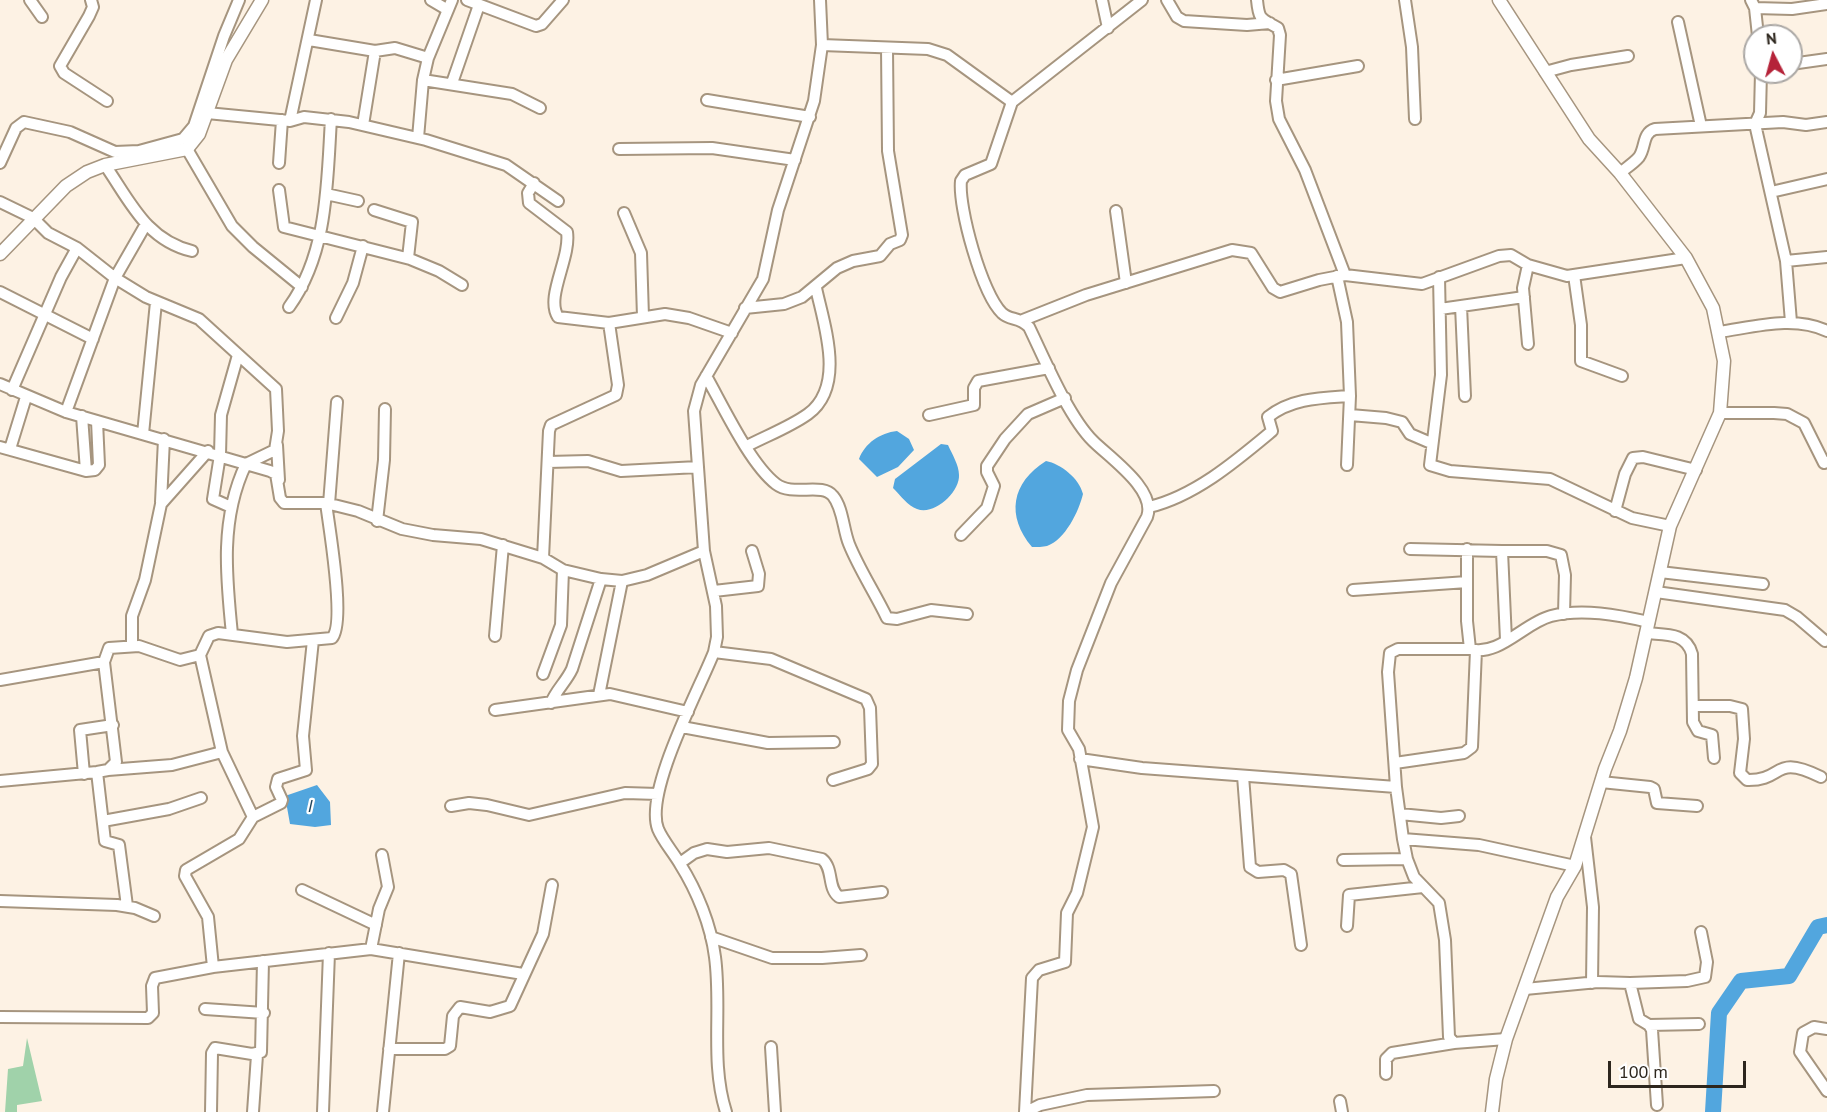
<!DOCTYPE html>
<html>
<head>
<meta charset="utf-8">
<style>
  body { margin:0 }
  #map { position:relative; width:1827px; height:1112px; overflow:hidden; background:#fdf2e4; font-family:"PT Sans",sans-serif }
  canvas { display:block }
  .north { position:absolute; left:1743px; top:24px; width:60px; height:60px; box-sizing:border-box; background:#fff; border:2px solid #aba8a5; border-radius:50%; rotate:354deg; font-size:16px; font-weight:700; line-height:24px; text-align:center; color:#2d261d }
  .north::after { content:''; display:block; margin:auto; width:21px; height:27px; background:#b52339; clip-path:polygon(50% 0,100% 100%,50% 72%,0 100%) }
  .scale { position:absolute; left:1608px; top:1061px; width:138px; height:27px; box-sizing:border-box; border:3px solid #2d261d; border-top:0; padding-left:8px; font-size:18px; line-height:21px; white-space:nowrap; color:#2d261d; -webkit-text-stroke:4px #fff; paint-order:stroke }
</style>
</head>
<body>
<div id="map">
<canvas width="1827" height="1112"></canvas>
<div class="north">N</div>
<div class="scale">100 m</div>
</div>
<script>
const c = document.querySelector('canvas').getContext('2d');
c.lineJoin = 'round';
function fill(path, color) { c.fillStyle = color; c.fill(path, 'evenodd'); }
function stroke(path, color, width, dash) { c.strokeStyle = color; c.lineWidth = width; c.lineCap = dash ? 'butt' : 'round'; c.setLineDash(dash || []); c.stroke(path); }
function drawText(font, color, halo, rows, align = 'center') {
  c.font = font + ' "PT Sans",sans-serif'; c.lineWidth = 4.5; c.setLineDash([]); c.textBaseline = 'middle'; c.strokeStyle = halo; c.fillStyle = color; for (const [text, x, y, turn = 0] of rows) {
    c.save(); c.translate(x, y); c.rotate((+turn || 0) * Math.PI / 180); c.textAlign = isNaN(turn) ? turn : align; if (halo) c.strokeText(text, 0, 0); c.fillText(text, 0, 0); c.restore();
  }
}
const green = new Path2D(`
  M27 1038 42 1101 17 1105V1112H5L8 1069 23 1066Z`);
const water = new Path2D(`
  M897 431 909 439 914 450 898 467 877 477 859 459C865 443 880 433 897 431Z
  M941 444 948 445C952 454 959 465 959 475 960 492 934 516 917 509 908 506 900 495 893 488L895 479Z
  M1046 461C1061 464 1079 478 1083 494 1079 511 1065 540 1047 546 1043 547 1037 547 1032 547 1006 516 1011 483 1046 461Z
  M317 785 330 802 331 825 315 827 290 824 285 796Z`);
const river = new Path2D(`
  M1713 1112 1719 1013 1741 981 1789 976 1818 927 1827 925`);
const minor = new Path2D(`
  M30 0 42 17
  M91 0 93 7 89 16 60 66 64 73 107 101
  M431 0 448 10
  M467 0 536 26 542 24 563 0
  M820 0 822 45 928 49 947 55 1012 102 1142 0
  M1102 0 1108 28
  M1167 0 1177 17 1184 21 1247 25 1270 23
  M1257 0C1259 21 1261 18 1278 28L1280 35 1276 101 1279 119 1305 170 1345 275
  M1405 0 1412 47 1415 119
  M1751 0 1755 8 1758 36
  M1755 8 1792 9 1827 4
  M1678 22 1701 126
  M309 40 375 51 395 48 428 58
  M1791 64 1827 59
  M1545 72 1571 65 1628 56
  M1761 72 1760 113 1755 124 1786 261 1791 322
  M423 80 512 94 540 108
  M1276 80 1358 66
  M452 83 479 5
  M707 100 810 117
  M1012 102 991 164 965 175 961 181C958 207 982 294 1002 313 1010 321 1019 316 1029 327 1045 360 1068 416 1093 441 1110 458 1157 490 1147 517L1111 583 1077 670 1069 701 1068 730 1079 749 1093 827 1077 893 1067 913 1065 962 1039 970 1032 978 1025 1112
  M207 113 290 121 304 117 349 122 426 140 506 165 558 201
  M290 121 316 0
  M363 125 375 51
  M418 138 423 80 428 58 452 0
  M187 149 232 226 253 247 302 287
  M619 149 712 148 795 160
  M0 163 16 128 24 122 70 132 115 152 139 151 183 139 194 126 224 36 239 0
  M279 163 282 120
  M105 165C130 201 146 240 192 251
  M1620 173C1626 168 1634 163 1639 157 1646 147 1642 133 1655 129L1783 122 1806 125 1827 122
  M534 183 528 193 529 203 567 232C571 258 545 297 558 317L609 323 665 314 689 318 732 333
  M279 190 284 227 410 259 439 271 462 285
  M1771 192 1827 179
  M326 194 358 201
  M0 202 33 218 48 233 77 248 115 278 146 297 199 319 276 389 278 431 275 450 246 464C220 518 226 576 232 634
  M374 210 412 222 408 258
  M1116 211 1126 283
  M624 213 641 253 643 317
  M1786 261 1827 257
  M1574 275 1581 325V361L1622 376
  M1337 276 1347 322 1350 396 1347 465
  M1439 277 1441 375 1430 465 1450 471 1550 479 1632 518 1670 526
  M0 292 93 339
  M1461 306 1465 396
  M289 307C328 253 327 183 331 119
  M745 308 784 304 802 297 837 268 853 261 880 256 890 244 900 240 902 235 888 151 887 48
  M1440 309 1524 297
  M336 318 353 283 363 246
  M1023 320 1086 295 1232 250 1251 253 1273 288 1280 292 1319 280 1345 275 1422 284 1499 256 1511 255 1528 265 1567 276 1686 258
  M1719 332C1754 327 1794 315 1827 331
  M1528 344 1523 288 1528 265
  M706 376C723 406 750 464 776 484 793 497 822 482 833 496 843 508 843 529 849 544 859 569 875 593 887 618L897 619 931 610 967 614
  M0 384 66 412 270 471 276 474 280 498 284 503H326L358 511 402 529 433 535 481 539 543 558 563 570 601 579 622 581 647 575 704 551
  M12 390 61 277 77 248
  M66 412 115 278 146 224
  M1720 413H1774L1787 414 1804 423 1824 463 1827 462
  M929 415 974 405V388L978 381 1049 368
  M1350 415 1386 418 1402 422 1410 434 1431 443
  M82 416 86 471
  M143 434 156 302
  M277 445 279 480
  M747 446C766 436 790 427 808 414 846 386 824 325 816 288
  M0 447 86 471 95 470 99 465 97 421
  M10 449 26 397
  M548 462 588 461 621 471 698 467
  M161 502 164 439
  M329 504 337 402
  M231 507 213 499 220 455 221 415 238 355
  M1149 507C1195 496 1236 461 1272 431L1268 417C1292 398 1321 398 1350 396
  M1615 511 1625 474 1633 458 1643 457 1696 470
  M377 521 384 460 385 409
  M961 535 987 508 994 486 987 472V466L1005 439 1028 414 1065 398
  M1410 549 1502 551 1506 640
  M1467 549V621L1470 649C1499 657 1524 623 1551 616 1582 608 1618 615 1649 622
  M1502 551H1547L1561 555 1565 575 1564 614
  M543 558 549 431 551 425 616 395 618 385 609 323
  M1660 572 1763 584
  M1353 590 1467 582
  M714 591 758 586 759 574 752 551
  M1656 592 1785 610 1797 617 1825 641
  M1646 633C1665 635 1686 632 1692 654L1693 722 1698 731 1712 735 1714 758
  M495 636 503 545
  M132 646V616L145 580 161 504 208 451
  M1470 649H1398L1390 653 1388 672 1396 787 1403 839 1407 859 1414 877 1439 903 1445 940 1449 1037 1454 1043 1506 1039
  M714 652 771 659 866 699 870 708 872 764 868 769 833 780
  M200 655 222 752 253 817 239 839 186 870 185 876 208 917 213 967
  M543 674 561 625 563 570
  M0 680 104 662
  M599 695 622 581
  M551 703C556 690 566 682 572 669L601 579
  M1693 706H1730L1742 709 1744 739 1740 773 1747 780C1785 781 1772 753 1821 777
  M495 710 610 694 688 712
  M682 727 768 743 834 742
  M1080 759 1142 768 1396 787
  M1395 763 1464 753 1472 747 1476 650
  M108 770 172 765 222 752
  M97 772 105 841 119 845 127 906
  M84 774 80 730 113 725
  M1243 776 1250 867 1258 872 1284 870 1291 874 1301 945
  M0 781 97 772 108 770 116 762 104 662 109 648 139 646 180 660 200 655 209 636 218 633 287 642 332 638C346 623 329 527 326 503
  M1601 782 1650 787 1654 789 1657 803 1697 806
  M451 806 469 803 487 805 529 815 625 793 658 794
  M1400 814 1441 818 1459 816
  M253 817 281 803 282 800 276 787 278 779 306 770 303 736 313 640
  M103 821 169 809 201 798
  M1585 837 1593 907 1592 983
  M1403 839 1479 845 1575 866
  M1343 860 1407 859
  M680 863 694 853 707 849 727 852 769 848 822 859C834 869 827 888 839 897L882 892
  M302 890 376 925
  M0 901 117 905 135 908 154 916
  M1347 926 1349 895 1423 887
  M711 937 772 958H822L861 955
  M371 949 379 909 388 887 382 855
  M1630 983 1687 981 1705 977 1707 962 1701 932
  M1525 989 1598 982 1630 983 1639 1019 1649 1025 1652 1030 1657 1105
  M205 1009 264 1013
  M0 1017 148 1018 153 1013 152 986 155 978 213 967 371 949 523 974
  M1649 1025 1699 1024
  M1827 1029 1814 1027 1803 1033 1800 1052 1827 1091
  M771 1047 775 1112
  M389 1049H445L450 1046 453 1016 460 1007 490 1012 510 1006 543 934 552 885
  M1386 1074V1059L1392 1053 1454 1043
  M1340 1101 1342 1112
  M211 1112 212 1053 215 1048 252 1054 261 1052 263 961
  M253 1112 257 1055
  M323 1112 329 953
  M383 1112 399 953
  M726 1112C710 1062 722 1009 715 957 711 925 697 891 680 864 673 852 663 841 658 829 644 792 699 690 714 652L717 637 716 606 704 551 694 411 701 385 763 279 778 210 814 101 822 45
  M1026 1112 1040 1105 1087 1095 1214 1091`);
const tertiary = new Path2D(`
  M0 254 66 186 87 172 105 165 187 149 199 134 226 60 262 0
  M1492 1112 1496 1079 1506 1039 1557 897 1575 866 1605 769 1620 731 1636 678 1670 526 1720 413 1724 361 1713 308 1686 258 1620 173 1589 139 1499 0`);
const waterNames = [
  ["I",310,807]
];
fill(green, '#a0d2aa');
fill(water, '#52a6de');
stroke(river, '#52a6de', 16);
stroke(minor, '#a6957f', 14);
stroke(tertiary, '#a6957f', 15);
stroke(minor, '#fff', 10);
stroke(tertiary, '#fff', 12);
drawText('italic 18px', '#1f435b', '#fff', waterNames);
</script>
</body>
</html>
